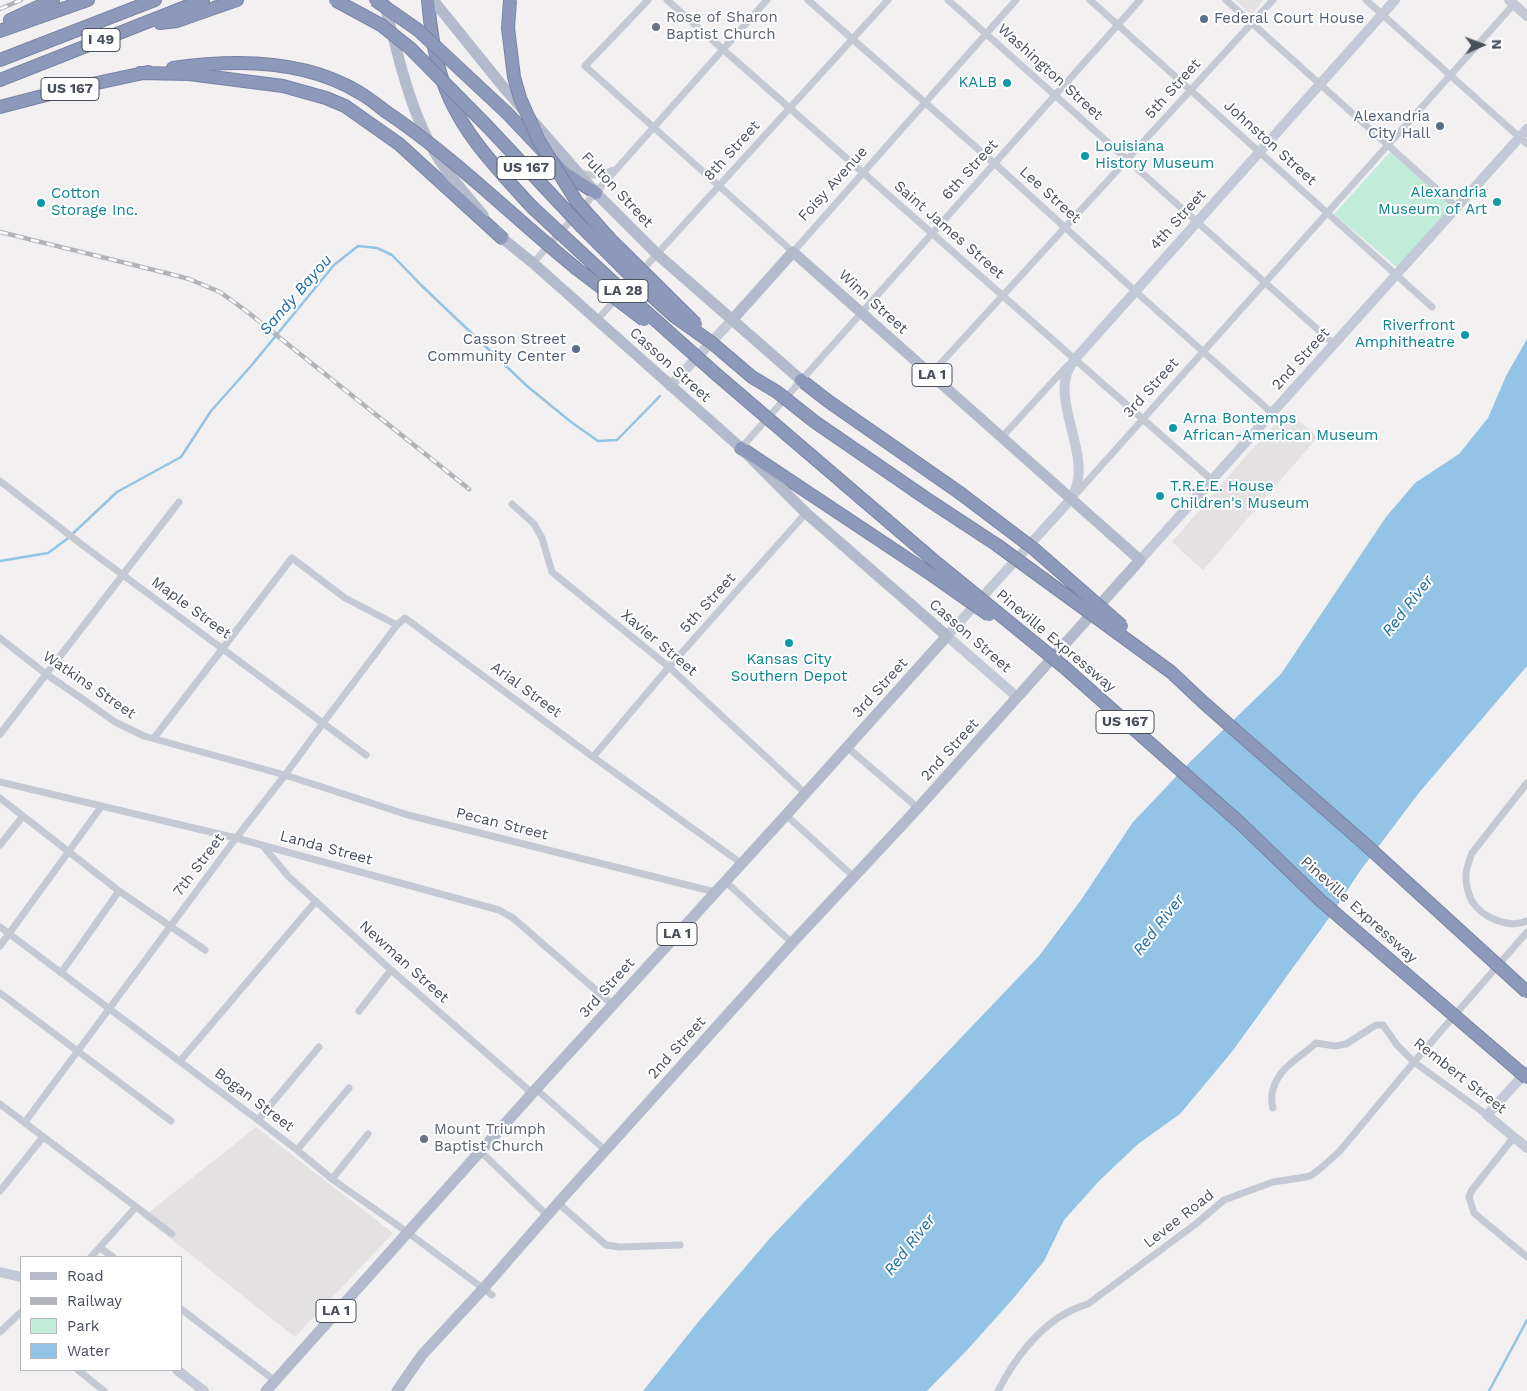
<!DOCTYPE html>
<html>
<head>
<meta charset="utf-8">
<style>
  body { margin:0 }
  #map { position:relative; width:1527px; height:1391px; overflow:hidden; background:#f2f0f0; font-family:"Work Sans",sans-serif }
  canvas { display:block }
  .legend { position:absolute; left:20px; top:1256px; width:162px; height:115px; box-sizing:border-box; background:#fff; border:1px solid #b6b9bd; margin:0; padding:6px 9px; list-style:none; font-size:15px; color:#494f5b }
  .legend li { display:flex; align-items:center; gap:10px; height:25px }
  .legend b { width:25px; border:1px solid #b6b9bd }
  .north { position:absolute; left:1457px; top:20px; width:50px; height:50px; -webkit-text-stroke:4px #fff; paint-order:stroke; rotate:88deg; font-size:14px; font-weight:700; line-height:20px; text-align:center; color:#494f5b }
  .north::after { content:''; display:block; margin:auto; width:18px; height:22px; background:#494f5b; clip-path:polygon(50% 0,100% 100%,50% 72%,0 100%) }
</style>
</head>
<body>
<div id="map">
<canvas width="1527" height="1391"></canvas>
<ul class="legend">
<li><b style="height:6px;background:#b2bacc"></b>Road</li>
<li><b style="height:6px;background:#b2b4b9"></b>Railway</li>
<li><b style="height:14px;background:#c2ecda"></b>Park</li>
<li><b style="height:14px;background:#93c4e5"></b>Water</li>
</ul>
<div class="north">N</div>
</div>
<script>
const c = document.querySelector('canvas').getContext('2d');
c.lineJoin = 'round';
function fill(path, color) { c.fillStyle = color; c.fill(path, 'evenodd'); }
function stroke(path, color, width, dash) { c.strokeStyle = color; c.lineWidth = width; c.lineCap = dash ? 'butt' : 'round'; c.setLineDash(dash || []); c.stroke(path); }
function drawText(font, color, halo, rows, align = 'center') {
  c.font = font + ' "Work Sans",sans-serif'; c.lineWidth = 4; c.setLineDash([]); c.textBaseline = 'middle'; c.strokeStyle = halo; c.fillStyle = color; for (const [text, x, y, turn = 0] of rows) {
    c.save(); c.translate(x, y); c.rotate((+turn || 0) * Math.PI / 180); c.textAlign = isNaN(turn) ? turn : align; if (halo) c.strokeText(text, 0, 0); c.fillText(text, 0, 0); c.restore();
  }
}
const education = new Path2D(`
  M1235 0H1263L1251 15Z
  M1288 411 1318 437 1203 570 1172 542 1245 457Z
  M256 1127 393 1233 295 1337 143 1217Z`);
const green = new Path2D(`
  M1392 150 1456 207 1399 269 1334 214Z`);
const water = new Path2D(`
  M1527 339V666L1418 794 1360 871 1329 918 1231 1053 1180 1114 1138 1144 1099 1181 1064 1220 1044 1261 1012 1300 968 1349 927 1391H643L699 1321 771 1237 1039 956 1081 900 1133 822 1190 762 1281 674 1386 517 1415 483 1459 454 1488 418 1506 376Z`);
const stream = new Path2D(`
  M0 561 48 553 67 539 117 492 181 457 211 411 251 366 334 265 358 246 377 248 392 255 421 285 527 386 571 422 598 441 617 440 660 396
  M1489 1391 1527 1320`);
const street = new Path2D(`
  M648 0 585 66 793 252 1016 0
  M667 0 1212 480
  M808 0 994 163 1135 291 1272 413
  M948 0 1334 344
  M1090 0 1432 307
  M1226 0 1457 207
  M1366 0 1527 144
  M581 173C593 177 603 174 614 170
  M533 263 767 0
  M597 320 888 0
  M931 374 1273 0
  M1002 437 1067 366
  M741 448 1140 0
  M0 481 81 544 366 755
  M1075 495 1514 4
  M512 504 534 524 542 538 552 572 669 667 805 793
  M0 638 46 674 81 698 115 722 144 736 285 775 408 815 715 892
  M0 734 179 502
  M154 738 292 558 345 598 397 625 405 618 593 757 741 863
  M847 747 918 808
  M593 757 669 667 806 513
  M0 782 236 838 499 910 513 918 613 1005
  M1527 783 1472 853C1469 861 1465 870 1466 879 1466 885 1469 896 1472 901 1482 918 1510 929 1527 921
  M0 798 119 891 205 950
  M786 815 854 877
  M0 845 23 816
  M263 846 288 876 391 970 532 1093
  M725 881 792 943
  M0 927 258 1120 297 1150 332 1179 407 1232 492 1295
  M0 946 101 807
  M61 973 119 891
  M0 993 171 1121
  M359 1011 391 970
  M180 1061 316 901
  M536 1089 605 1150
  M0 1104 172 1234
  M1273 1108C1271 1101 1271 1096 1273 1089 1280 1066 1300 1058 1316 1043L1335 1046 1346 1044 1376 1025H1383L1397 1045 1414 1062 1487 1115
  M258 1120 319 1047
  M25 1122 236 838 285 775 323 723 397 625
  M1514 1137 1472 1190 1469 1197 1474 1213 1527 1257
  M297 1150 349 1088
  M481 1152 547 1215
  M332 1179 368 1134
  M0 1191 43 1137
  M558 1203 606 1245 620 1247 680 1245
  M100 1248 113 1257
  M91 1257 136 1207
  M181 1309 274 1380
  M0 1332 21 1312
  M78 1370 104 1391
  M998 1391C1013 1361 1039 1326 1070 1311 1076 1308 1082 1306 1088 1304L1197 1223 1224 1200 1273 1182 1306 1177 1312 1175 1322 1167 1339 1152 1414 1062 1527 932`);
const secondary = new Path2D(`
  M1509 0 1527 16
  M670 386 732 320
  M1140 560 1527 129
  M1017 697 947 636 1071 499C1073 494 1076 489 1077 484 1086 451 1056 404 1067 373 1069 368 1072 363 1075 359L1395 0
  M1527 1071 1487 1115 1527 1148
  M0 1272 21 1277
  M177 1370 204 1391`);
const primary = new Path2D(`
  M433 0 505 89 596 193 657 254 801 380
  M384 2C398 54 409 111 438 158 451 178 468 197 483 215
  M266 1391 536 1089 786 815 947 636 806 513 741 448 533 263 502 238 497 232
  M397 1391 422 1355 483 1289 558 1203 792 943 918 808 1140 560 793 252 732 320`);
const highway = new Path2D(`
  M428 0C430 24 433 48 440 72 455 126 495 167 532 207
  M10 20 53 0
  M160 23 177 21 237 0
  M0 31 88 0
  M0 60 155 0
  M173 68C235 59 305 59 360 93 369 98 377 105 385 111
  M140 73 189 74 283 86 326 98 345 106 399 144 502 238
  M0 80 203 0
  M0 107 69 89 148 72
  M507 113 563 172 596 193
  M801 380 828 401 960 493
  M741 448 932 575`);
const rail = new Path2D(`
  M0 9 21 0
  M0 232 162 272 189 279 220 292 245 310 469 489`);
const highwayBridge = new Path2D(`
  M335 0 381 25 410 48 488 127 580 225 642 287 674 316 712 343 752 377 777 392 815 422 927 499 997 545 1171 672 1204 703 1366 845 1527 992
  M375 0 418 30 507 113
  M510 0 508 28 514 77 520 98 539 141 577 202 611 240 696 324
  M385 111C454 157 513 217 577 269 599 286 622 303 644 320
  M532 207 615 284 716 374 938 564 1064 667 1240 823 1321 901 1527 1078
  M960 493 1034 549 1122 626
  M932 575 989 615`);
const markers = [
  [1204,19,5,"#5c6f8a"],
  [656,27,5,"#6b7280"],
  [1007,83,5,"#0f9aa8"],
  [1440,126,5,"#5c6f8a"],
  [1085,156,5,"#0f9aa8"],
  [1497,202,5,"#0f9aa8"],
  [41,203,5,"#0f9aa8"],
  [1465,335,5,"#0f9aa8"],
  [576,349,5,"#5c6f8a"],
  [1173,428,5,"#0f9aa8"],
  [1160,496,5,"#0f9aa8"],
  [789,643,5,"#0f9aa8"],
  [424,1139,5,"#6b7280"]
];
const shields = [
  [101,40,38],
  [70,89,58],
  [526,168,58],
  [623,291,50],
  [932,375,40],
  [1125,722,58],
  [677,934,40],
  [336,1311,40]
];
const shieldNames = [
  ["I 49",101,40],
  ["US 167",70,89],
  ["US 167",526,168],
  ["LA 28",623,291],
  ["LA 1",932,375],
  ["US 167",1125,722],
  ["LA 1",677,934],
  ["LA 1",336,1311]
];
const worshipNames = [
  ["Rose of Sharon",666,18],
  ["Baptist Church",666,35],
  ["Mount Triumph",434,1130],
  ["Baptist Church",434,1147]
];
const serviceNames = [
  ["Federal Court House",1214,19,"left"],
  ["Alexandria",1430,117],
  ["City Hall",1430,134],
  ["Casson Street",566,340],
  ["Community Center",566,357]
];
const streetNames = [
  ["Washington Street",1050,72,42],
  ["5th Street",1173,89,-48],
  ["Johnston Street",1270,143,42],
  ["8th Street",732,151,-48],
  ["6th Street",970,170,-48],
  ["Foisy Avenue",833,184,-48],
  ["Fulton Street",617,190,47],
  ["Lee Street",1050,195,42],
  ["4th Street",1178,220,-48],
  ["Saint James Street",949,230,41],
  ["Winn Street",873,302,42],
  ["2nd Street",1301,359,-48],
  ["Casson Street",670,365,42],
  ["3rd Street",1151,388,-48],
  ["5th Street",708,603,-48],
  ["Maple Street",191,608,36],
  ["Casson Street",970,636,41],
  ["Pineville Expressway",1056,641,40],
  ["Xavier Street",659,643,40],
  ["Watkins Street",89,685,34],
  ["3rd Street",880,688,-48],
  ["Arial Street",526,690,36],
  ["2nd Street",950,750,-48],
  ["Pecan Street",502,824,14],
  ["Landa Street",326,848,15],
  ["7th Street",199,865,-53],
  ["Pineville Expressway",1359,910,42],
  ["Newman Street",404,962,42],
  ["3rd Street",607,988,-48],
  ["2nd Street",677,1048,-48],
  ["Rembert Street",1460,1076,38],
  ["Bogan Street",254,1100,37],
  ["Levee Road",1179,1219,-38]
];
const cultureNames = [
  ["KALB",997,83,"right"],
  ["Louisiana",1095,147],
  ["History Museum",1095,164],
  ["Alexandria",1487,193,"right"],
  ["Museum of Art",1487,210,"right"],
  ["Cotton",51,194],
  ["Storage Inc.",51,211],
  ["Riverfront",1455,326,"right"],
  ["Amphitheatre",1455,343,"right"],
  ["Arna Bontemps",1183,419],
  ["African-American Museum",1183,436],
  ["T.R.E.E. House",1170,487],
  ["Children's Museum",1170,504],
  ["Kansas City",789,660,"center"],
  ["Southern Depot",789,677,"center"]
];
const waterNames = [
  ["Sandy Bayou",296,295,-49],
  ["Red River",1408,606,-52],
  ["Red River",1159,925,-52],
  ["Red River",910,1245,-52]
];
fill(education, '#e3e1e1');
fill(green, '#c2ecda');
fill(water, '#93c4e5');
stroke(stream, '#93c4e5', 2.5);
stroke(highway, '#7784a6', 14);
stroke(street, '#c4c9d3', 7);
stroke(secondary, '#c4c9d7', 10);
stroke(primary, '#b2bacc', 11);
stroke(highway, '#8c99ba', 12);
stroke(rail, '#b2b4b9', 4.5);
stroke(rail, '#fff', 2.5, [8]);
stroke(highwayBridge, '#7784a6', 14, []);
stroke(highwayBridge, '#8c99ba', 12);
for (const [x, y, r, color] of markers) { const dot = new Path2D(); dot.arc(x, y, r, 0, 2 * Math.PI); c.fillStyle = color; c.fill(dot); stroke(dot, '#fff', 2); }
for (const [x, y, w] of shields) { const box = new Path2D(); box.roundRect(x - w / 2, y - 11.5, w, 23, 4); c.fillStyle = '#fff'; c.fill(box); stroke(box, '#494f5b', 1); }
drawText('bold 14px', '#494f5b', null, shieldNames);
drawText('15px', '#5b616d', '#fff', worshipNames, 'left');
drawText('15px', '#4e5e75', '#fff', serviceNames, 'right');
drawText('15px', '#494f5b', '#fff', streetNames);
drawText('15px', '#0d838f', '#fff', cultureNames, 'left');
drawText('italic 16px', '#18699f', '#fff', waterNames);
</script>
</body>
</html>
